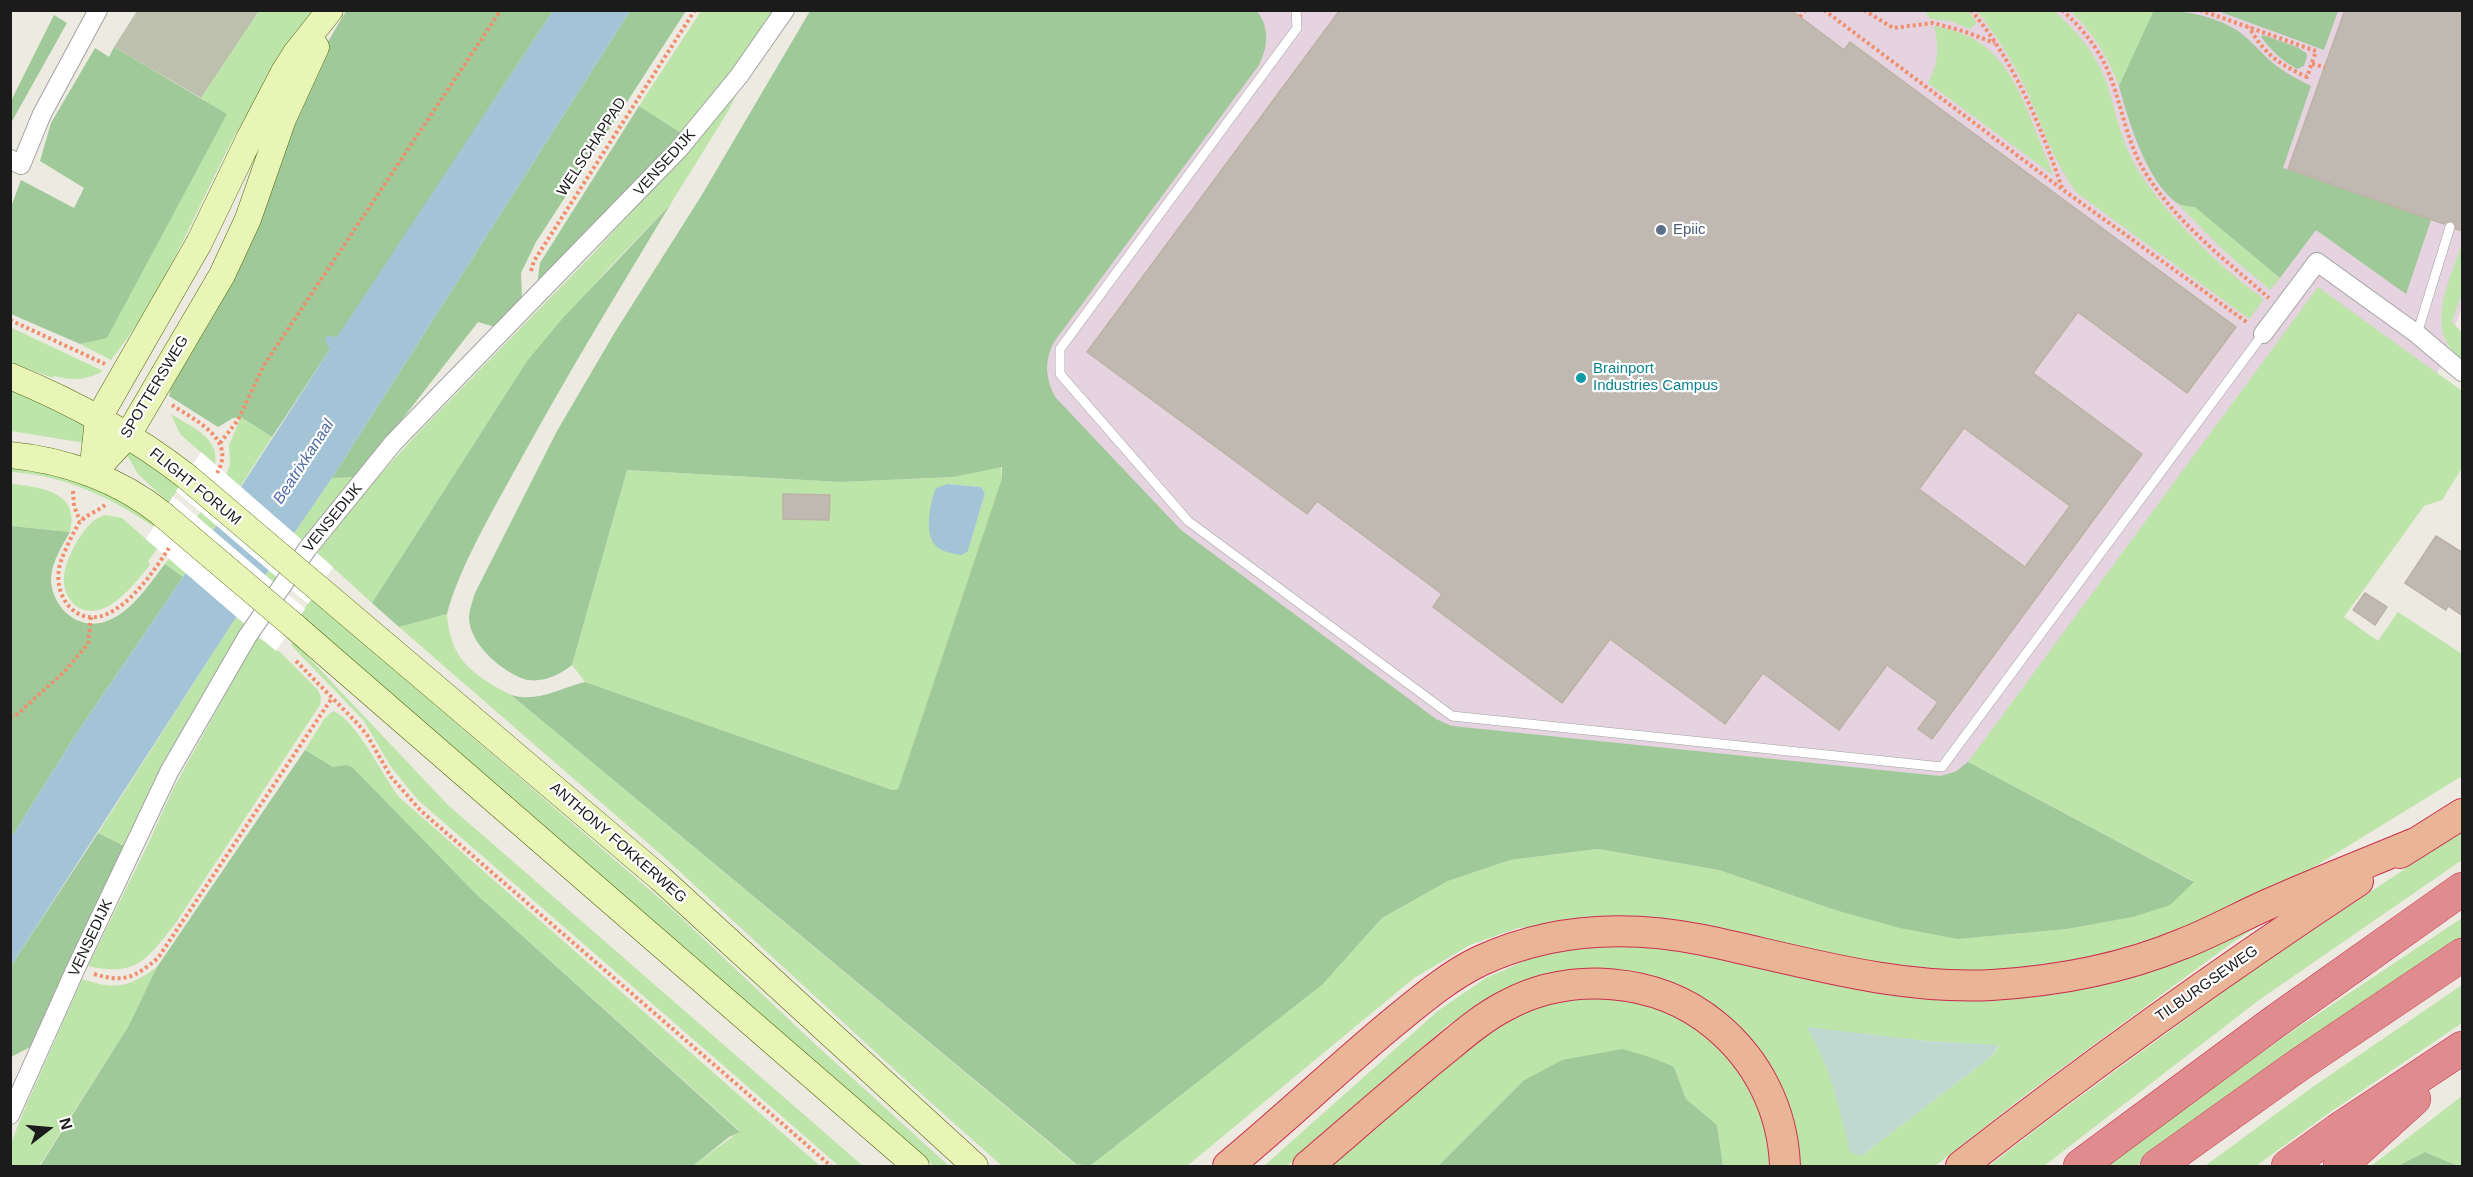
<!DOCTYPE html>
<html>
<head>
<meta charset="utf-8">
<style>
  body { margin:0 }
  #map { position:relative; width:2473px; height:1177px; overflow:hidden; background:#eceae1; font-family:Helvetica,sans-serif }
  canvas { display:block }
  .frame { position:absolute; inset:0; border:12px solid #1b1b1b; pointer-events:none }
  .north { position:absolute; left:18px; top:1099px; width:60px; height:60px; -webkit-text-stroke:4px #fff; paint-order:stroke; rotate:74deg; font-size:16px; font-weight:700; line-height:24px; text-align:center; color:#1b1b1b }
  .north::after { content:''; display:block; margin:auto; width:21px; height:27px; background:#1b1b1b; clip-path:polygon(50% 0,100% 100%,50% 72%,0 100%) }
</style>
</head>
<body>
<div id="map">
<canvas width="2473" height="1177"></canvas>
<div class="frame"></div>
<div class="north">N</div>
</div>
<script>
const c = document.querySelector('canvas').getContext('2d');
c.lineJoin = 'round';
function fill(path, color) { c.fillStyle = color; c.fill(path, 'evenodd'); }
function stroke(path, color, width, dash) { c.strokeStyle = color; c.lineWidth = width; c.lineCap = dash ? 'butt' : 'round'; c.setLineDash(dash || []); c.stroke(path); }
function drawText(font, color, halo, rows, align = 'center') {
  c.font = font + ' Helvetica,sans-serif'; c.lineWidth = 4.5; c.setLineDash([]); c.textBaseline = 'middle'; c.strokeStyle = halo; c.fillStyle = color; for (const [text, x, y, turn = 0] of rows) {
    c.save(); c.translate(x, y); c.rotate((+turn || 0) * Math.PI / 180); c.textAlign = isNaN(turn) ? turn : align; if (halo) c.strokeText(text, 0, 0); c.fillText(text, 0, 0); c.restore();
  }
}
const industrial = new Path2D(`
  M1238 11H2462V307L2436 377 1961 785 1439 730 1175 532 1022 366Z`);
const construction = new Path2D(`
  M137 11H259L201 98 114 47Z`);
const grass = new Path2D(`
  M259 11H315C287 53 257 94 233 139 194 213 164 294 111 360L80 344 107 337 226 115 201 98Z
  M701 11H774L738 63 681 133 639 106Z
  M1925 11H1968L1975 19 1976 24 1970 29 1950 21 1930 19Z
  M1977 11H2054C2075 29 2093 50 2104 76 2114 102 2118 130 2130 155 2152 202 2221 269 2264 299L2249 319 2077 193C2053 161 2042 125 2026 89 2013 61 1996 35 1977 11Z
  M2070 11H2154L2119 86C2108 57 2093 32 2070 11Z
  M1934 26C1991 35 2011 69 2031 119 2038 137 2046 156 2053 175L1928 83C1939 64 1939 46 1934 26Z
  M741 86 727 113 670 205 609 268 527 361 372 603 317 553 342 517 416 435 591 256 691 147Z
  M2178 204 2195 207 2280 278 2270 290 2222 249Z
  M2462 243V292L2452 322 2462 333V359C2422 331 2451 279 2462 243Z
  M2318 287 2462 391V468L2442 500 2424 506 2344 617 2378 641 2398 612 2462 654V776L2265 897 2136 952 1956 978 1600 920 1518 928 1470 945 1414 978 1187 1166H1002L910 1084 665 858 399 627 447 614C450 660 473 675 511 695L1075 1164 1090 1166 1322 985 1382 918 1448 881 1510 860 1598 849 1719 870 1835 910 1958 939 2067 929 2133 917 2193 881 1968 762Z
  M10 327 103 371C87 380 72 381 54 376L53 378 11 362Z
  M10 390 66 413 91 427 85 443 11 431Z
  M171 414C191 427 220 437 215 465L180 434Z
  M241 417 272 437 183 577 165 564 227 473 230 464 229 445Z
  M129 450 180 486 169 503 138 474 126 453Z
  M1001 466 1002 478 898 789 892 790 585 682 572 665 627 470 841 482 953 477ZM948 484 981 487 985 493 968 551Z
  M10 468C43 473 75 479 105 492 123 500 140 512 157 522L154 527C111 497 63 475 11 472Z
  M357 477 241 630 160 770 124 846 98 833 231 625 332 478Z
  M11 484C39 487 81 491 70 532L11 526Z
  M105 515 122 518 157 549 148 561 150 565C134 584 105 625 76 606 68 600 63 588 64 577 65 558 86 519 105 515Z
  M311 598 673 910 816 1045 949 1166H934L300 616Z
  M257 637 280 652 318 690 321 697 320 705 175 924C146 960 137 977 88 966L150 840 173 789Z
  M294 642 448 805 863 1166H839L418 800 391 767 364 721 291 645Z
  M333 711C357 720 382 776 400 798L820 1166H693L740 1131 475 893 346 765 333 767 305 750 324 719Z
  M2462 831V860L2259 1000 2044 1166H1989L2043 1124 2247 974Z
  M2300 898 2229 945 2024 1096 1935 1166H1792L1788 1127 1681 995 1494 999 1448 1025 1287 1166H1264L1439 1010 1486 978 1529 959 1598 941 2073 984ZM1808 1028 1927 1041 1999 1046 1992 1056 1861 1156C1843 1113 1831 1069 1808 1028Z
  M2462 918V938L2292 1053 2136 1166H2106L2282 1038Z
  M157 967 128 1027 39 1166H11L10 1146 22 1115 82 979C116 990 128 988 157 967Z
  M2462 985V1023L2329 1113 2256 1166H2205L2314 1086Z
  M1584 994 1674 1009 1750 1075 1778 1166H1723L1717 1125 1686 1099 1674 1067 1523 1081 1438 1166H1325L1446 1056 1526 1008Z
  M2462 1096V1166H2458L2425 1152 2398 1166H2371Z`);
const forest = new Path2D(`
  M2154 10C2182 10 2213 15 2238 31 2248 38 2256 47 2265 56 2278 69 2295 78 2311 86L2283 168 2431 220 2406 294 2316 230 2280 278 2195 207C2189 206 2181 206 2177 203 2147 182 2128 120 2119 86Z
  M346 11H553L272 437 241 417 233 418 218 427 169 396 172 383 316 62Z
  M630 11H686L536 242 521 273 522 299 495 327 478 322 357 477 332 478Z
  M810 11H1257C1270 28 1268 47 1259 65L1054 342C1044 360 1045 380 1056 398L1181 530 1436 719 1452 726 1940 776 1955 772 1968 762 2194 882 2170 905 2133 917 2067 929 1958 939 1900 928 1835 910 1719 870 1598 849 1510 860 1448 881 1382 918 1322 985 1090 1166 1076 1164 511 695C539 703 559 688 585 682L892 790 898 789 1002 478V467L953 477 841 482 627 470 572 665C560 675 540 684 524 679 503 672 474 647 470 625 467 614 472 604 475 593L557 431 615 332 700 198Z
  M2218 11H2338L2324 50Z
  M54 15 67 23 11 123V101Z
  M2263 35 2297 47 2306 53 2307 56 2304 66 2297 69C2282 61 2271 50 2261 37Z
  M114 47 227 114 107 338 80 344 11 314V207L21 180 74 208 84 188 40 161 51 123 95 48 109 57Z
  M639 106 681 133 537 285 540 263Z
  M670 205C617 293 564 380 515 470 492 512 459 568 447 614L399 627 372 603 527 361 563 318Z
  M11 526 70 532C62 546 52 562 51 578 51 607 78 632 107 621 132 612 149 584 165 564L183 577 75 736 11 838Z
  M305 750 333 767 346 765 352 767 475 893 740 1132 729 1137 693 1166H40L128 1027 157 967Z
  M98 833 124 846 30 1047 11 1057V966Z
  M1622 1049 1653 1058 1674 1067 1686 1099 1717 1125 1723 1166H1438L1523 1081 1562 1060Z
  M2425 1152 2458 1166H2462H2398Z`);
const wetland = new Path2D(`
  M1807 1027 1927 1041 1999 1045 1992 1056 1861 1156 1850 1152C1839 1105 1831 1070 1807 1027Z`);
const water = new Path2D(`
  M553 11H630L332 478 231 625 11 966V838L75 736 183 577 330 349 325 341 327 336 337 337Z
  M948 484 981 487 985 493 968 551 962 555C953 554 942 552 935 545 924 533 930 501 936 488Z`);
const pier = new Path2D(`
  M201 452 333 567 308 604 176 491Z
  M173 496 305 609 276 651 146 539Z`);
const building = new Path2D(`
  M1340 10H1791L1844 50 1850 42 2236 327 2187 393 2078 312 2033 373 2142 454 1932 739 1918 729 1938 702 1887 665 1839 730 1763 673 1725 724 1610 639 1562 703 1433 607 1442 594 1430 585 1317 501 1307 514 1087 352ZM1964 428 2070 506 2025 567 1919 489Z
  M2345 10H2463V231L2456 229 2453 221H2448L2444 224 2288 169Z
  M783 494 830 495 829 520 783 519Z
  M2436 536 2463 553V616L2448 606 2446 610 2405 583Z
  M2365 593 2387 607 2375 625 2353 610Z`);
const path = new Path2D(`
  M1824 10 2062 189 2248 323
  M1864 10 1893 28 1933 23 1963 31 1995 43
  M1971 10C2014 61 2041 126 2062 188
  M2062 10C2083 29 2100 50 2110 76 2122 107 2126 138 2142 167 2172 219 2224 259 2269 298
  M2200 10 2316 51 2307 77C2279 64 2265 55 2249 27
  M1800 17 1805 10
  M2312 64 2325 67
  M531 271 534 261 695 10
  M10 320 105 364
  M172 405C196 421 237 439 217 473
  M220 443 238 420 264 365 501 10
  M73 491 74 506 80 521
  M105 505C98 511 84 516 79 523 73 533 60 559 59 569 54 598 77 627 107 614 133 602 154 571 169 548
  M296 661 358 724 367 735 391 777 421 811 831 1166
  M10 717 15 716 63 673 88 644 91 617
  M94 974C124 983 134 978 158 958L332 698`);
const service = new Path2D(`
  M1296 10 1297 28 1060 349V374L1188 521 1452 716 1942 767 2263 334
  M2417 334 2450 227`);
const minor = new Path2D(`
  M10 159 21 165 42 114 98 10
  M2263 334 2317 262 2417 334 2462 372
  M10 1115 76 968 169 772 247 637 308 548 394 442 679 149 739 76 785 10`);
const secondary = new Path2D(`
  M10 376C73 402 133 435 186 476
  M10 455C65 460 120 480 162 514
  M92 474 98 419 199 243 250 137 284 72 296 53 330 10
  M92 474 128 435 222 275 248 219 283 119 316 47
  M318 588 660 878 975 1166
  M294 626 916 1166`);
const trunk = new Path2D(`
  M2400 853 2462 814
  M1228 1166C1285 1119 1338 1068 1395 1021 1422 999 1449 976 1480 961 1551 928 1628 925 1703 940 1799 960 1893 990 1992 985 2057 981 2122 969 2182 944 2213 932 2241 916 2271 903 2318 882 2367 863 2415 843
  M1308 1166C1349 1131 1390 1095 1432 1060 1456 1041 1478 1020 1505 1006 1570 971 1657 977 1715 1025 1758 1060 1783 1111 1785 1166
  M1961 1166C2089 1066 2222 971 2358 881`);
const motorway = new Path2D(`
  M2080 1166 2273 1023 2462 889
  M2157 1166 2300 1064 2462 955
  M2288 1166 2338 1130 2462 1048
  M2340 1166 2414 1099`);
const secondaryBridge = new Path2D(`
  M186 476 318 588
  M162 514 294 626`);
const markers = [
  [1661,230,6,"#5c6f8a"],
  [1581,378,6,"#0f9aa8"]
];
const streetNames = [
  ["WELSCHAPPAD",592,147,-57],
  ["VENSEDIJK",665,163,-48],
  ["SPOTTERSWEG",155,387,-59],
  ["FLIGHT FORUM",195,487,39],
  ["VENSEDIJK",333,518,-51],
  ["ANTHONY FOKKERWEG",618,843,41],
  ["VENSEDIJK",91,938,-65],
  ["TILBURGSEWEG",2207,984,-35]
];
const serviceNames = [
  ["Epiic",1673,230]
];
const cultureNames = [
  ["Brainport",1593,369],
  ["Industries Campus",1593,386]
];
const waterNames = [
  ["Beatrixkanaal",304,462,-57]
];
fill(industrial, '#e5d3df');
fill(construction, '#bdc0ad');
fill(grass, '#bde4a9');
fill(forest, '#9fc998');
fill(wetland, '#bfd9d1');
fill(water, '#a3c4d7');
fill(pier, '#fff');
fill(building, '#c0b9b1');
stroke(building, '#bcb2a4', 1.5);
stroke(service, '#a2a2a2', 10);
stroke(minor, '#a2a2a2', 20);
stroke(secondary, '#51690b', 27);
stroke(trunk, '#ca2e4c', 32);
stroke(motorway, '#ca2e4c', 34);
stroke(path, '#f08e6d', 4, [3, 3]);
stroke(service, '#fff', 9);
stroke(minor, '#fff', 18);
stroke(secondary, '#e8f5b6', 26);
stroke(trunk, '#eab496', 30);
stroke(motorway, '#e08c8f', 33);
stroke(secondaryBridge, '#51690b', 27, []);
stroke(secondaryBridge, '#e8f5b6', 26);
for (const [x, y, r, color] of markers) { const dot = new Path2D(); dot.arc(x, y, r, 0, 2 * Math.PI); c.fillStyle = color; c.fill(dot); stroke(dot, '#fff', 2); }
drawText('15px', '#1b1b1b', '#fff', streetNames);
drawText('15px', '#4e5e75', '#fff', serviceNames, 'left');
drawText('15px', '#0d838f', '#fff', cultureNames, 'left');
drawText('italic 16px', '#4e6ca3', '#fff', waterNames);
</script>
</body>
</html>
